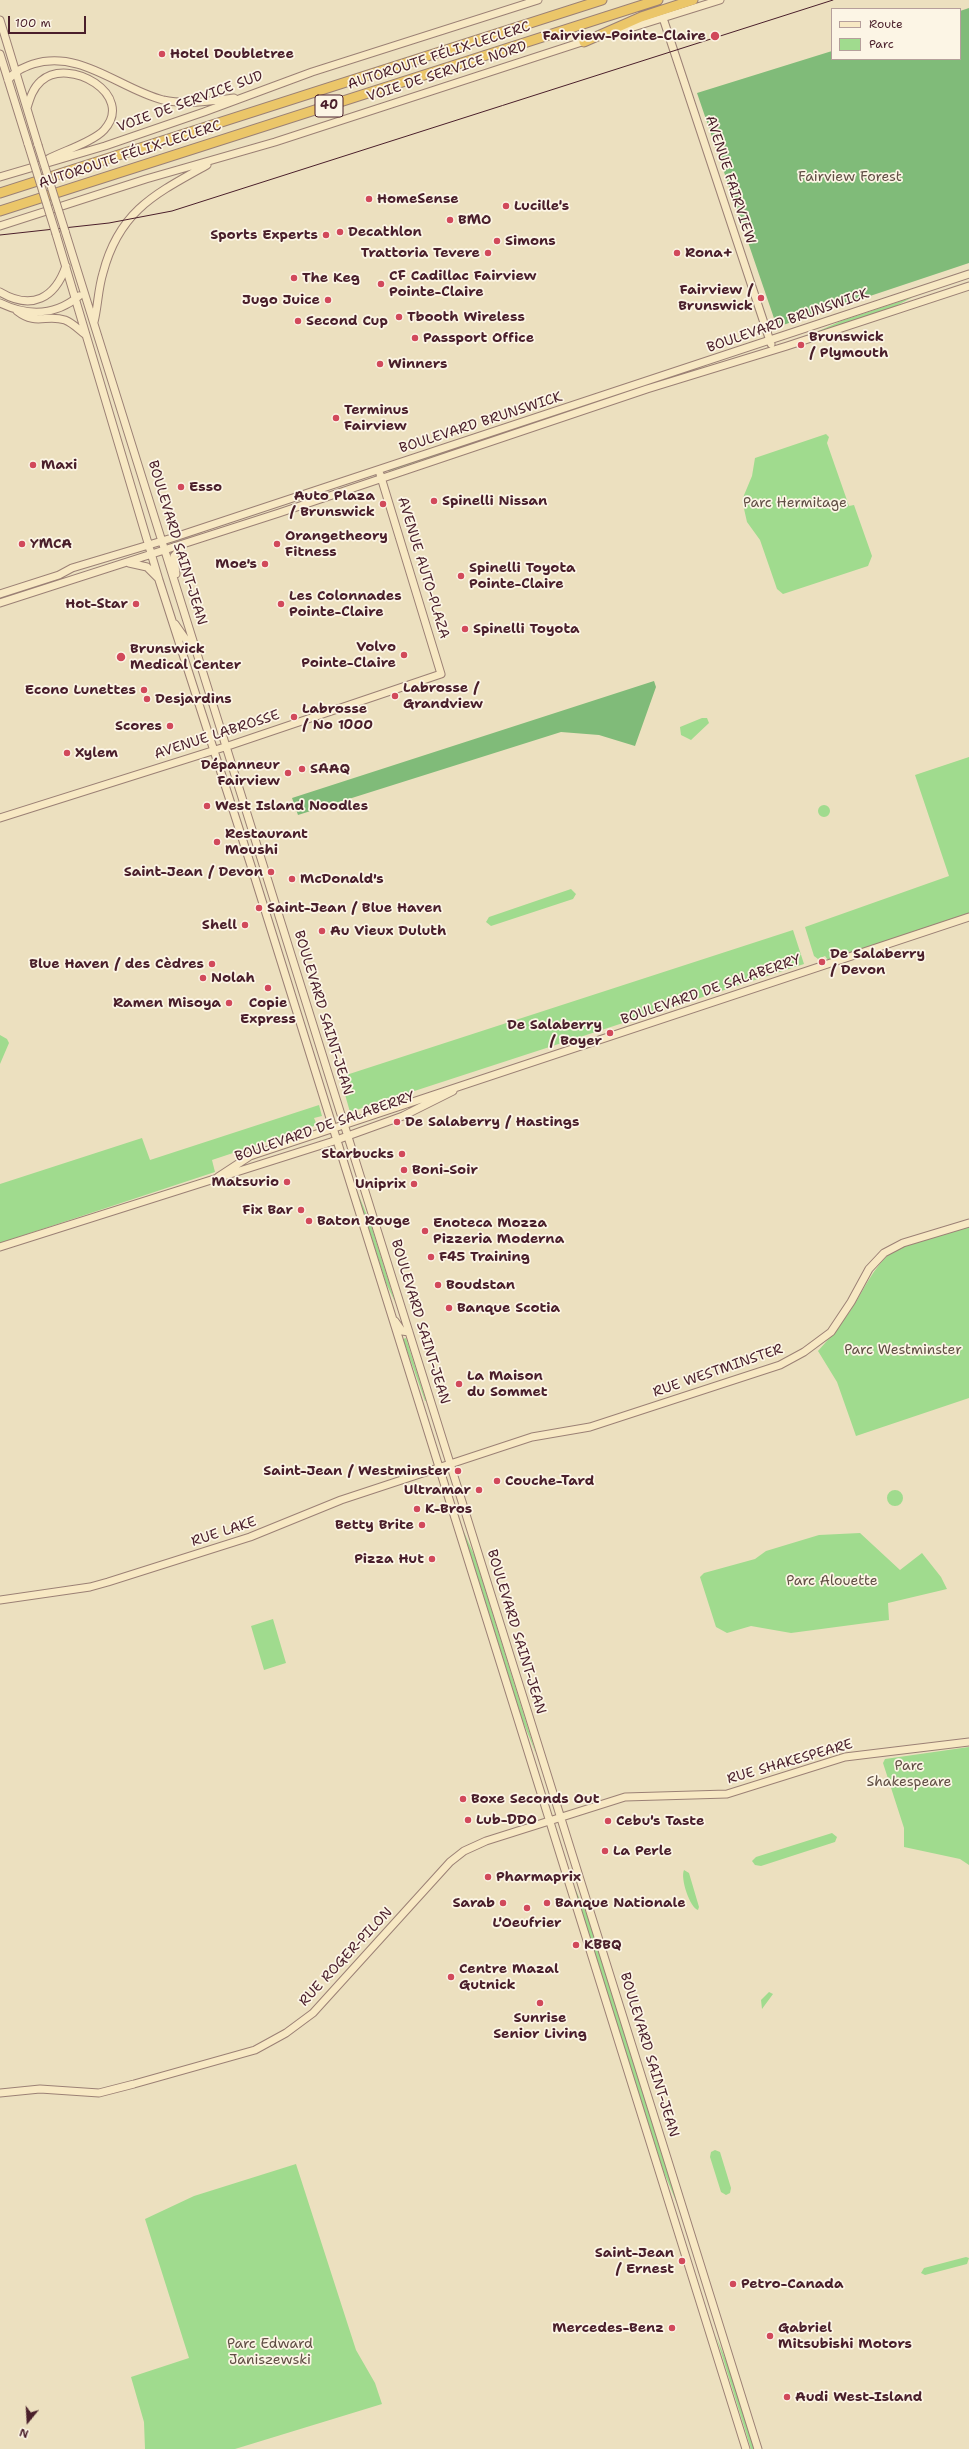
<!DOCTYPE html>
<html>
<head>
<meta charset="utf-8">
<style>
  body { margin:0 }
  #map { position:relative; width:969px; height:2449px; overflow:hidden; background:#ece0bf; font-family:"Shantell Sans",sans-serif }
  canvas { display:block }
  .legend { position:absolute; left:831px; top:8px; width:130px; height:52px; box-sizing:border-box; background:#fcf5e5; border:1px solid #b59f9b; margin:0; padding:5px 7px; list-style:none; font-size:12px; color:#4a1f2b }
  .legend li { display:flex; align-items:center; gap:8px; height:20px }
  .legend b { width:20px; border:1px solid #b59f9b }
  .north { position:absolute; left:8px; top:2401px; width:40px; height:40px; -webkit-text-stroke:3px #fcf5e5; paint-order:stroke; rotate:198deg; font-size:11px; font-weight:700; line-height:16px; text-align:center; color:#4a1f2b }
  .north::after { content:''; display:block; margin:auto; width:14px; height:18px; background:#4a1f2b; clip-path:polygon(50% 0,100% 100%,50% 72%,0 100%) }
  .scale { position:absolute; left:8px; top:16px; width:78px; height:18px; box-sizing:border-box; border:2px solid #4a1f2b; border-top:0; padding-left:5px; font-size:12px; line-height:14px; white-space:nowrap; color:#4a1f2b; -webkit-text-stroke:3px #fcf5e5; paint-order:stroke }
</style>
</head>
<body>
<div id="map">
<canvas width="969" height="2449"></canvas>
<ul class="legend">
<li><b style="height:5px;background:#f7e8c3"></b>Route</li>
<li><b style="height:11px;background:#a0db8e"></b>Parc</li>
</ul>
<div class="north">N</div>
<div class="scale">100 m</div>
</div>
<script>
const c = document.querySelector('canvas').getContext('2d');
c.lineJoin = 'round';
function fill(path, color) { c.fillStyle = color; c.fill(path, 'evenodd'); }
function stroke(path, color, width, dash) { c.strokeStyle = color; c.lineWidth = width; c.lineCap = dash ? 'butt' : 'round'; c.setLineDash(dash || []); c.stroke(path); }
function drawText(font, color, halo, rows, align = 'center') {
  c.font = font + ' "Shantell Sans",sans-serif'; c.lineWidth = 3.5; c.setLineDash([]); c.textBaseline = 'middle'; c.strokeStyle = halo; c.fillStyle = color; for (const [text, x, y, turn = 0] of rows) {
    c.save(); c.translate(x, y); c.rotate((+turn || 0) * Math.PI / 180); c.textAlign = isNaN(turn) ? turn : align; if (halo) c.strokeText(text, 0, 0); c.fillText(text, 0, 0); c.restore();
  }
}
const green = new Path2D(`
  M913 297 890 309 812 334 841 321Z
  M520 427V428L389 471V470Z
  M826 434 829 437 827 443 849 506 854 505 872 556 868 566 783 594 777 589 760 540 747 522 742 500 752 476 755 458Z
  M702 718H707L709 723 691 740 681 735 680 727Z
  M969 757V913L828 960 825 956 818 959 814 956 805 927 949 876 915 775Z
  M818 811a6 6 0 1 1 12 0a6 6 0 1 1-12 0Z
  M571 889 576 894 573 899 491 926 486 922 489 917Z
  M793 930 804 964 350 1112 340 1077Z
  M0 1035 7 1039 9 1043 0 1064Z
  M319 1105 322 1116 314 1118 317 1125 212 1160 215 1172 0 1243V1184L142 1138 150 1160Z
  M357 1191 371 1225 395 1302 386 1283Z
  M969 1226V1398L856 1436 837 1382 818 1351C830 1338 841 1324 851 1310 865 1288 875 1263 897 1248Z
  M406 1338 426 1401H425L403 1339Z
  M887 1498a8 8 0 1 1 16 0a8 8 0 1 1-16 0Z
  M463 1530 475 1557 536 1754 522 1719Z
  M860 1533 900 1570 922 1553 941 1577 947 1589 888 1603 889 1620 791 1633 751 1626 727 1633 716 1627 700 1577 704 1573 755 1559 766 1551 819 1535Z
  M273 1619 286 1663 264 1670 251 1626Z
  M969 1747V1865L960 1859 904 1847V1828L883 1763 885 1759Z
  M832 1833 837 1837 835 1842 761 1866 755 1865 752 1861 756 1857Z
  M684 1870 689 1873 699 1907 698 1910C690 1908 680 1878 684 1870Z
  M573 1884 587 1915 678 2206 663 2170Z
  M769 1992 773 1994 762 2009 761 2000Z
  M715 2150 720 2152 731 2188 730 2193 726 2195 721 2192 710 2157 711 2152Z
  M296 2164 356 2350 375 2383 382 2404 235 2449H145L144 2422 131 2377 189 2358 145 2219 194 2196Z
  M966 2257 969 2258 967 2264 925 2275 921 2273 924 2268Z
  M716 2336 729 2368 754 2449H751Z`);
const forest = new Path2D(`
  M969 8V263L777 327 697 93 832 51V59H960V11Z
  M654 681 656 687 635 746 599 735 561 732 298 815 292 798Z`);
const secondary = new Path2D(`
  M663 18 771 344
  M0 20 38 145
  M611 34 720 0
  M0 54 28 144
  M8 80C15 71 22 68 33 64 80 49 120 89 163 100 186 105 211 101 234 98
  M27 108C30 98 33 88 41 81 69 56 136 95 104 130 93 142 63 151 48 159
  M0 177 105 146 204 112 312 72 538 0
  M0 226 146 179 275 142 588 40
  M65 231 758 2449
  M56 234 159 580 254 875 746 2449
  M0 292C32 311 55 298 66 266
  M0 303C27 316 55 316 79 296
  M17 311C36 326 46 314 65 320 73 323 79 330 86 335
  M94 322C98 306 98 289 103 273 119 211 155 194 207 165
  M129 563 147 567 158 578
  M176 574 174 556 183 546
  M0 594 59 575 72 568 172 538 969 274
  M0 603 279 513 647 389 787 346 969 286
  M175 624 189 644H194
  M0 818 231 745 441 674 380 474
  M218 1177 250 1156 969 917
  M0 1247 331 1142 403 1116 453 1091
  M395 1321 402 1331 409 1332
  M0 1600 90 1587 108 1582 250 1537 341 1500 532 1437 590 1427 780 1365 804 1352 831 1332 851 1302 869 1269 884 1253 903 1243 969 1223
  M0 2093 40 2089 99 2093 134 2084 255 2050 286 2033 313 2013 450 1862 464 1851 486 1841 625 1797 727 1794 845 1757 969 1742`);
const highway = new Path2D(`
  M584 42 641 17 693 0
  M0 193 602 0
  M0 211 658 0`);
const tram = new Path2D(`
  M0 235 109 223 172 211 833 0`);
const secondaryBridge = new Path2D(`
  M28 144 56 234
  M38 145 65 231`);
const markers = [
  [715,36,5,"#d1495b"],
  [162,54,4,"#d1495b"],
  [369,199,4,"#d1495b"],
  [506,206,4,"#d1495b"],
  [450,220,4,"#d1495b"],
  [340,232,4,"#d1495b"],
  [326,235,4,"#d1495b"],
  [497,241,4,"#d1495b"],
  [488,253,4,"#d1495b"],
  [677,253,4,"#d1495b"],
  [294,278,4,"#d1495b"],
  [381,284,4,"#d1495b"],
  [761,298,4,"#d1495b"],
  [328,300,4,"#d1495b"],
  [399,317,4,"#d1495b"],
  [298,321,4,"#d1495b"],
  [415,338,4,"#d1495b"],
  [801,345,4,"#d1495b"],
  [380,364,4,"#d1495b"],
  [336,418,4,"#d1495b"],
  [33,465,4,"#d1495b"],
  [181,487,4,"#d1495b"],
  [434,501,4,"#d1495b"],
  [383,504,4,"#d1495b"],
  [22,544,4,"#d1495b"],
  [277,544,4,"#d1495b"],
  [265,564,4,"#d1495b"],
  [461,576,4,"#d1495b"],
  [136,604,4,"#d1495b"],
  [281,604,4,"#d1495b"],
  [465,629,4,"#d1495b"],
  [404,655,4,"#d1495b"],
  [121,657,5,"#d1495b"],
  [144,690,4,"#d1495b"],
  [395,696,4,"#d1495b"],
  [147,699,4,"#d1495b"],
  [294,717,4,"#d1495b"],
  [170,726,4,"#d1495b"],
  [67,753,4,"#d1495b"],
  [302,769,4,"#d1495b"],
  [288,773,4,"#d1495b"],
  [207,806,4,"#d1495b"],
  [217,842,4,"#d1495b"],
  [271,872,4,"#d1495b"],
  [292,879,4,"#d1495b"],
  [259,908,4,"#d1495b"],
  [245,925,4,"#d1495b"],
  [322,931,4,"#d1495b"],
  [822,962,4,"#d1495b"],
  [212,964,4,"#d1495b"],
  [203,978,4,"#d1495b"],
  [268,988,4,"#d1495b"],
  [229,1003,4,"#d1495b"],
  [610,1033,4,"#d1495b"],
  [397,1122,4,"#d1495b"],
  [402,1154,4,"#d1495b"],
  [404,1170,4,"#d1495b"],
  [287,1182,4,"#d1495b"],
  [414,1184,4,"#d1495b"],
  [301,1210,4,"#d1495b"],
  [309,1221,4,"#d1495b"],
  [425,1231,4,"#d1495b"],
  [431,1257,4,"#d1495b"],
  [438,1285,4,"#d1495b"],
  [449,1308,4,"#d1495b"],
  [459,1384,4,"#d1495b"],
  [458,1471,4,"#d1495b"],
  [497,1481,4,"#d1495b"],
  [479,1490,4,"#d1495b"],
  [417,1509,4,"#d1495b"],
  [422,1525,4,"#d1495b"],
  [432,1559,4,"#d1495b"],
  [463,1799,4,"#d1495b"],
  [468,1820,4,"#d1495b"],
  [608,1821,4,"#d1495b"],
  [605,1851,4,"#d1495b"],
  [488,1877,4,"#d1495b"],
  [503,1903,4,"#d1495b"],
  [547,1903,4,"#d1495b"],
  [527,1908,4,"#d1495b"],
  [576,1945,4,"#d1495b"],
  [451,1977,4,"#d1495b"],
  [540,2003,4,"#d1495b"],
  [682,2261,4,"#d1495b"],
  [733,2284,4,"#d1495b"],
  [672,2328,4,"#d1495b"],
  [770,2336,4,"#d1495b"],
  [787,2397,4,"#d1495b"]
];
const shields = [
  [329,106,28]
];
const shieldNames = [
  ["40",329,106]
];
const poiNames = [
  ["Fairview-Pointe-Claire",706,36,"right"],
  ["Hotel Doubletree",170,54],
  ["HomeSense",377,199],
  ["Lucille's",514,206],
  ["BMO",458,220],
  ["Decathlon",348,232],
  ["Sports Experts",318,235,"right"],
  ["Simons",505,241],
  ["Trattoria Tevere",480,253,"right"],
  ["Rona+",685,253],
  ["CF Cadillac Fairview",389,276],
  ["Pointe-Claire",389,292],
  ["The Keg",302,278],
  ["Fairview /",753,290,"right"],
  ["Brunswick",753,306,"right"],
  ["Jugo Juice",320,300,"right"],
  ["Tbooth Wireless",407,317],
  ["Second Cup",306,321],
  ["Brunswick",809,337],
  ["/ Plymouth",809,353],
  ["Passport Office",423,338],
  ["Winners",388,364],
  ["Terminus",344,410],
  ["Fairview",344,426],
  ["Maxi",41,465],
  ["Esso",189,487],
  ["Auto Plaza",375,496,"right"],
  ["/ Brunswick",375,512,"right"],
  ["Spinelli Nissan",442,501],
  ["Orangetheory",285,536],
  ["Fitness",285,552],
  ["YMCA",30,544],
  ["Moe's",257,564,"right"],
  ["Spinelli Toyota",469,568],
  ["Pointe-Claire",469,584],
  ["Les Colonnades",289,596],
  ["Pointe-Claire",289,612],
  ["Hot-Star",128,604,"right"],
  ["Spinelli Toyota",473,629],
  ["Volvo",396,647,"right"],
  ["Pointe-Claire",396,663,"right"],
  ["Brunswick",130,649],
  ["Medical Center",130,665],
  ["Labrosse /",403,688],
  ["Grandview",403,704],
  ["Econo Lunettes",136,690,"right"],
  ["Desjardins",155,699],
  ["Labrosse",302,709],
  ["/ No 1000",302,725],
  ["Scores",162,726,"right"],
  ["Xylem",75,753],
  ["Dépanneur",280,765,"right"],
  ["Fairview",280,781,"right"],
  ["SAAQ",310,769],
  ["West Island Noodles",215,806],
  ["Restaurant",225,834],
  ["Moushi",225,850],
  ["Saint-Jean / Devon",263,872,"right"],
  ["McDonald's",300,879],
  ["Saint-Jean / Blue Haven",267,908],
  ["Shell",237,925,"right"],
  ["Au Vieux Duluth",330,931],
  ["De Salaberry",830,954],
  ["/ Devon",830,970],
  ["Blue Haven / des Cèdres",204,964,"right"],
  ["Nolah",211,978],
  ["Ramen Misoya",221,1003,"right"],
  ["Copie",268,1003,"center"],
  ["Express",268,1019,"center"],
  ["De Salaberry",602,1025,"right"],
  ["/ Boyer",602,1041,"right"],
  ["De Salaberry / Hastings",405,1122],
  ["Starbucks",394,1154,"right"],
  ["Boni-Soir",412,1170],
  ["Matsurio",279,1182,"right"],
  ["Uniprix",406,1184,"right"],
  ["Fix Bar",293,1210,"right"],
  ["Baton Rouge",317,1221],
  ["Enoteca Mozza",433,1223],
  ["Pizzeria Moderna",433,1239],
  ["F45 Training",439,1257],
  ["Boudstan",446,1285],
  ["Banque Scotia",457,1308],
  ["La Maison",467,1376],
  ["du Sommet",467,1392],
  ["Saint-Jean / Westminster",450,1471,"right"],
  ["Couche-Tard",505,1481],
  ["Ultramar",471,1490,"right"],
  ["K-Bros",425,1509],
  ["Betty Brite",414,1525,"right"],
  ["Pizza Hut",424,1559,"right"],
  ["Boxe Seconds Out",471,1799],
  ["Lub-DDO",476,1820],
  ["Cebu's Taste",616,1821],
  ["La Perle",613,1851],
  ["Pharmaprix",496,1877],
  ["Sarab",495,1903,"right"],
  ["Banque Nationale",555,1903],
  ["L'Oeufrier",527,1923,"center"],
  ["KBBQ",584,1945],
  ["Centre Mazal",459,1969],
  ["Gutnick",459,1985],
  ["Sunrise",540,2018,"center"],
  ["Senior Living",540,2034,"center"],
  ["Saint-Jean",674,2253,"right"],
  ["/ Ernest",674,2269,"right"],
  ["Petro-Canada",741,2284],
  ["Mercedes-Benz",664,2328,"right"],
  ["Gabriel",778,2328],
  ["Mitsubishi Motors",778,2344],
  ["Audi West-Island",795,2397]
];
const streetNames = [
  ["AUTOROUTE FÉLIX-LECLERC",439,56,-18],
  ["VOIE DE SERVICE NORD",447,72,-18],
  ["VOIE DE SERVICE SUD",190,102,-20],
  ["AUTOROUTE FÉLIX-LECLERC",130,155,-18],
  ["AVENUE FAIRVIEW",730,180,72],
  ["BOULEVARD BRUNSWICK",788,321,-19],
  ["BOULEVARD BRUNSWICK",481,423,-18],
  ["BOULEVARD SAINT-JEAN",177,543,73],
  ["AVENUE AUTO-PLAZA",423,568,73],
  ["AVENUE LABROSSE",217,735,-18],
  ["BOULEVARD DE SALABERRY",711,990,-19],
  ["BOULEVARD SAINT-JEAN",323,1013,73],
  ["BOULEVARD DE SALABERRY",325,1127,-19],
  ["BOULEVARD SAINT-JEAN",420,1322,73],
  ["RUE WESTMINSTER",718,1371,-19],
  ["RUE LAKE",224,1532,-18],
  ["BOULEVARD SAINT-JEAN",516,1632,73],
  ["RUE SHAKESPEARE",790,1762,-16],
  ["RUE ROGER-PILON",346,1957,-47],
  ["BOULEVARD SAINT-JEAN",649,2055,73]
];
const parkNames = [
  ["Fairview Forest",850,177],
  ["Parc Hermitage",795,503],
  ["Parc Westminster",903,1350],
  ["Parc Alouette",832,1581],
  ["Parc",909,1766],
  ["Shakespeare",909,1782],
  ["Parc Edward",270,2344],
  ["Janiszewski",270,2360]
];
fill(green, '#a0db8e');
fill(forest, '#80bb79');
stroke(secondary, '#9b8075', 9);
stroke(highway, '#9b8075', 11);
stroke(secondary, '#f7e8c3', 7);
stroke(highway, '#ebc669', 9);
stroke(tram, '#4a1f2b', 1);
stroke(secondaryBridge, '#9b8075', 9, []);
stroke(secondaryBridge, '#f7e8c3', 7);
for (const [x, y, r, color] of markers) { const dot = new Path2D(); dot.arc(x, y, r, 0, 2 * Math.PI); c.fillStyle = color; c.fill(dot); stroke(dot, '#fcf5e5', 1.5); }
for (const [x, y, w] of shields) { const box = new Path2D(); box.roundRect(x - w / 2, y - 11, w, 22, 3); c.fillStyle = '#fcf5e5'; c.fill(box); stroke(box, '#4a1f2b', 1); }
drawText('bold 13px', '#4a1f2b', null, shieldNames);
drawText('bold 14px', '#4a1f2b', '#fcf5e5', poiNames, 'left');
drawText('14px', '#4a1f2b', '#fcf5e5', streetNames);
drawText('14px', '#604e44', '#fcf5e5', parkNames);
</script>
</body>
</html>
